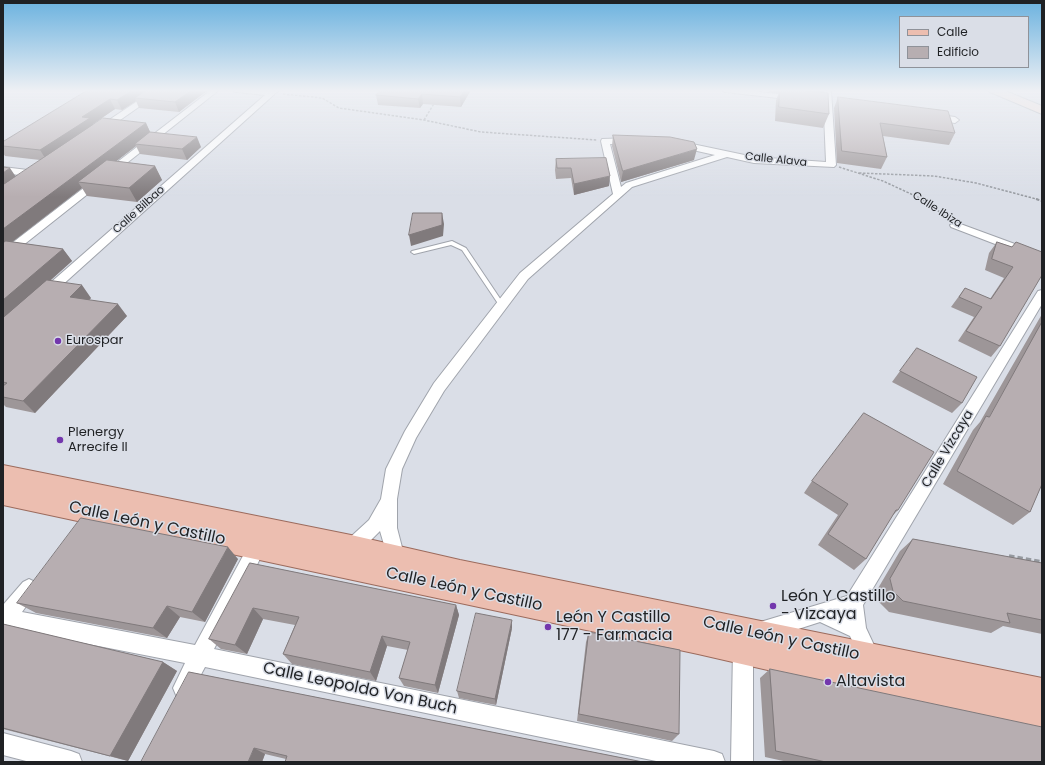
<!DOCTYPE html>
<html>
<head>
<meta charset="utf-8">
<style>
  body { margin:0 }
  #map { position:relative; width:1045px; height:765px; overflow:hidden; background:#dadee7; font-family:Poppins,sans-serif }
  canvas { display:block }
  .frame { position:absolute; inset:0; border:4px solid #1f2124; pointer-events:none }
  .legend { position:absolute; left:899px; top:16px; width:130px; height:52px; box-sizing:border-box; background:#dadee7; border:1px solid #8f9299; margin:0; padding:5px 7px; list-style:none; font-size:12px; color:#1f2124 }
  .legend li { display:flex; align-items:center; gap:8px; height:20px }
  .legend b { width:20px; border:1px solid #8f9299 }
</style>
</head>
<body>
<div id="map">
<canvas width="1045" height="765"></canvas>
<div class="frame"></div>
<ul class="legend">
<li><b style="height:5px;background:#ecbeb0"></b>Calle</li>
<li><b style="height:11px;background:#b7aeb1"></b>Edificio</li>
</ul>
</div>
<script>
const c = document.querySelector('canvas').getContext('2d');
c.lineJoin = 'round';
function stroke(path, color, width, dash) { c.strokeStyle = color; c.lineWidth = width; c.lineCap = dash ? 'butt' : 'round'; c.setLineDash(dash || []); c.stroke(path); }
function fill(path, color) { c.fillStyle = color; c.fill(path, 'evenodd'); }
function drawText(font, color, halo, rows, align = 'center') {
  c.font = font + ' Poppins,sans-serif'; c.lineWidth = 3; c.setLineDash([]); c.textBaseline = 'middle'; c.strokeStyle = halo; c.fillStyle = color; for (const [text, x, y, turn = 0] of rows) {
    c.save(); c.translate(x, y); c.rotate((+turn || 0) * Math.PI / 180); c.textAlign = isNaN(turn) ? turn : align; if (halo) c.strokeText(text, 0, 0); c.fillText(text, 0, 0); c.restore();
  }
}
const pathFar2 = new Path2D(`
  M283 94 322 98 339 108 424 120 481 132 597 140
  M424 120 435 102
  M839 167 883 181 924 200
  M859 173 934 176 976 183 1040 200`);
const pathFar1 = new Path2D(`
  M922 199 949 219
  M1036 199 1042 201`);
const path = new Path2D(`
  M1009 556 1042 562`);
const service = new Path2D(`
  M452 241 466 248 503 303 504 304 503 305H499L462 250 451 245 414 254 411 252 412 251Z`);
const minor = new Path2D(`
  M154 90H163L103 132H97L96 130 97 128Z
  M211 90H219L7 258 3 259V250Z
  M232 90H279L49 297H41L39 294 41 291 265 95 236 92Z
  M721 90H742L796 96 800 98 796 100 725 92Z
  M823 90H831L836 165 834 167 754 163 727 157 632 187 528 279 444 391 416 438 402 469 397 499V528L405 559 402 565 396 567 390 565 380 531 357 554 351 556 345 554 342 548 345 542 369 520 381 499 386 469 405 431 434 383 520 273 613 194 601 141 602 139 631 138 635 141 631 144H610L621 187 626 183 715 155 675 146 673 144 675 142 678 141 754 157 826 162Z
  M932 114 955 117 959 120 955 123 929 119 928 117 929 115Z
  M3 167 36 171 41 174 36 177 3 173Z
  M955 222 1042 254V262L951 227 950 225Z
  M1042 290V304L863 605 866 628 880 658 877 665 870 668 863 665 850 636 820 622 764 640 757 637 754 630 757 623 847 596 1038 291Z
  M257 539 263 541 266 547 214 649 714 751 722 754 725 762H661L205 667 190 695 183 698 176 695 173 688 185 663 7 628 3 629V605L23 582 29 579 35 582 38 588 35 594 22 612 195 645 251 541Z
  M743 639 750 642 753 649V762H731L733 649 736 642Z
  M3 733 71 751 79 754 82 762H30L3 755Z`);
const secondary = new Path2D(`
  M988 90H1003L1042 106V114L990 92Z`);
const primary = new Path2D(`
  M3 465 351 535 460 560 1042 678V733L698 654 3 505Z`);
const wall = new Path2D(`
  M88 90H208L179 112 139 108 136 101 122 110 115 109 93 124V125L146 123 150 132 201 147 187 160 140 154 136 146 116 161 155 166 162 180 137 202 87 196 82 188 12 242 63 249 72 261 50 281 91 298 89 300 127 316 35 413 6 407 3 404V167L16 177 40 160 5 156 3 153V142Z
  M381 90H471L461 107 423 104 420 108 378 105 376 95Z
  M754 90H825L823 93 829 114 823 128 775 121 776 100 779 93Z
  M838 97 955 133 949 145 883 136 887 157 881 169 837 163 834 108Z
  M613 135 694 160 621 182 612 146Z
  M556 159 609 186 574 195 571 178 556 179 555 170Z
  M997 242 1012 247 1042 252 1000 346 991 357 958 341 974 317 951 307 965 288 990 299 1004 278 985 270 989 253Z
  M1042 314V484L1030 512 1013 525 943 484 973 430 980 422Z
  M917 348 962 403 952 413 892 382Z
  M864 413 898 510 892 516 866 559 854 570 818 545 838 515 804 493 812 481Z
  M913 539 1042 563V634L1003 626 991 633 889 612 879 602 877 590 900 551Z
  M238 559 205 622 180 617 167 638 36 613 17 603Z
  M250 563 456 605 459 615 438 693 404 686 399 678 408 650 387 646 376 681 292 664 283 654 295 625 263 619 247 654 221 649 209 639Z
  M3 624 163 662 177 671 128 761 3 729Z
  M512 628 496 705 459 698 457 691Z
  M589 632 679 734 672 741 577 721 586 642Z
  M770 669 1042 762H788L765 757 760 678Z
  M189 672 643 762 286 759 265 754 262 762Z`);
const shadedWall = new Path2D(`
  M133 90H152L135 98 136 101 122 110 117 100Z
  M192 90H208L179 112 175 102Z
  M465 90H471L461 107 460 97Z
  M422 94 423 104 420 108 418 99Z
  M110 99 115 109 93 124 95 128 47 161 40 150 82 117Z
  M146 123 151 134 135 144 136 146 88 183 78 182 82 188 3 249V229Z
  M197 137 201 147 187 160 182 149Z
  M697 149 694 160 621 182 623 171Z
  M155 166 162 180 137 202 129 188Z
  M10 168 18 180 3 190V173Z
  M610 176 609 186 574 195V184Z
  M442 213 444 224 443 236 411 246 409 235Z
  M63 249 72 261 3 322V300Z
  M82 285 91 298 80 309 70 297Z
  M118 304 127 316 35 413 23 401Z
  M228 547 238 559 205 622 192 612Z
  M456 605 459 615 438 693 435 685Z
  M167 606 180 617 167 638 153 628Z
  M253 608 263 619 247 654 235 645Z
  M512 620V628L496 705 495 699Z
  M382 636 387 646 376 681 370 672Z
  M163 662 177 671 128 761 110 756Z
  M254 748 265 754 262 762H248Z`);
const building = new Path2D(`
  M88 90H133L117 100 110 99 82 117 90 118 40 150 3 146V142Z
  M147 90H192L175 102 135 98Z
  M381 90H465L460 97 422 94 418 99 376 95Z
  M780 90H798L828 93 829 114 779 107Z
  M838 97 948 111 955 133 880 123 887 157 842 151Z
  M103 118 146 123 3 229V185Z
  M150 132 197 137 182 149 135 144Z
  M613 135 670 137 694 142 697 149 623 171Z
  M606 158 610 176 574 184 571 168H557L556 159Z
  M107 160 155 166 129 188 78 182Z
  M3 167 10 168 3 173Z
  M413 213H442V225L409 235Z
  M6 241 63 249 3 300V243Z
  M997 242 1012 247 1016 242 1042 252V275L1000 346 966 331 982 307 959 297 965 288 991 299 1013 267 992 259Z
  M47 280 82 285 70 297 118 304 23 401 3 397V386L7 383 3 382V318Z
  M1042 322V484L1030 512 957 471 986 416 989 417Z
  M917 348 977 377 962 403 900 371Z
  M864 413 934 452 898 510H896L866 559 828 534 848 504 812 481Z
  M81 518 228 547 192 612 167 606 153 628 17 603Z
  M913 539 1042 563V620L1007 613 1010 623 903 601 893 591 890 579Z
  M250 563 456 605 435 685 399 678 410 642 382 636 370 672 283 654 299 617 253 608 235 645 209 639Z
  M476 613 512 620 495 699 457 691Z
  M3 624 163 662 110 756 3 728Z
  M589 632 680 650 679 734 579 714Z
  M770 669 1042 727V762H826L776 751Z
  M189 672 643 762H285L287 756 254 748 248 762H141Z`);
const markers = [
  [58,341,4,"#7337ad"],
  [60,440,4,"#7337ad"],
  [773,606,4,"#7337ad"],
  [548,627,4,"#7337ad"],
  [828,682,4,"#7337ad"]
];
const farStreetnames = [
  ["Calle Alava",776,160,6],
  ["Calle Bilbao",139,210,-42],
  ["Calle Ibiza",937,210,33]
];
const poiNames = [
  ["Eurospar",66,341],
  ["Plenergy",68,433],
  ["Arrecife II",68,448]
];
const streetNames = [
  ["Calle Vizcaya",948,449,-59]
];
const nearStreetnames = [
  ["Calle León y Castillo",147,524,12],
  ["Calle León y Castillo",464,590,12],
  ["Calle León y Castillo",781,639,12],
  ["Calle Leopoldo Von Buch",360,689,12]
];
const nearPoinames = [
  ["León Y Castillo",781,597],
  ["- Vizcaya",781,615],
  ["León Y Castillo",556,618],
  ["177 - Farmacia",556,636],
  ["Altavista",836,682]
];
stroke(service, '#a0a4ac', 2);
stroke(minor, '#a0a4ac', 2);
stroke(secondary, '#a0a4ac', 2);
stroke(primary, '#9c6b5d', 2);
stroke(pathFar2, '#95999f', 1.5, [2.5, 1.5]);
stroke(pathFar1, '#95999f', 2, [3.5, 1.5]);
stroke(path, '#95999f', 3.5, [5.5, 3]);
fill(service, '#fff');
fill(minor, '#fff');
fill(secondary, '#f5dfd7');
fill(primary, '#ecbeb0');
fill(wall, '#9d9698');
fill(shadedWall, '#807a7c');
fill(building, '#b7aeb1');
stroke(building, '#807a7c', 1);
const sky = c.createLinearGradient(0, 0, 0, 197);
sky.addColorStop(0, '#6bb2df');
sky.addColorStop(0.46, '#eef0f4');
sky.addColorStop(1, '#eef0f400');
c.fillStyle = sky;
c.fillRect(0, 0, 1045, 197);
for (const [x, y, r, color] of markers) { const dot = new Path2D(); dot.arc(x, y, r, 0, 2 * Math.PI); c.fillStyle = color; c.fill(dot); stroke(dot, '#dadee7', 1.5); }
drawText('11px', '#1f2124', '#dadee7', farStreetnames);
drawText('13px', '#1f2124', '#dadee7', poiNames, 'left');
drawText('13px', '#1f2124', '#dadee7', streetNames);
drawText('16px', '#1f2124', '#dadee7', nearStreetnames);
drawText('16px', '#1f2124', '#dadee7', nearPoinames, 'left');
</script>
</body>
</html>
